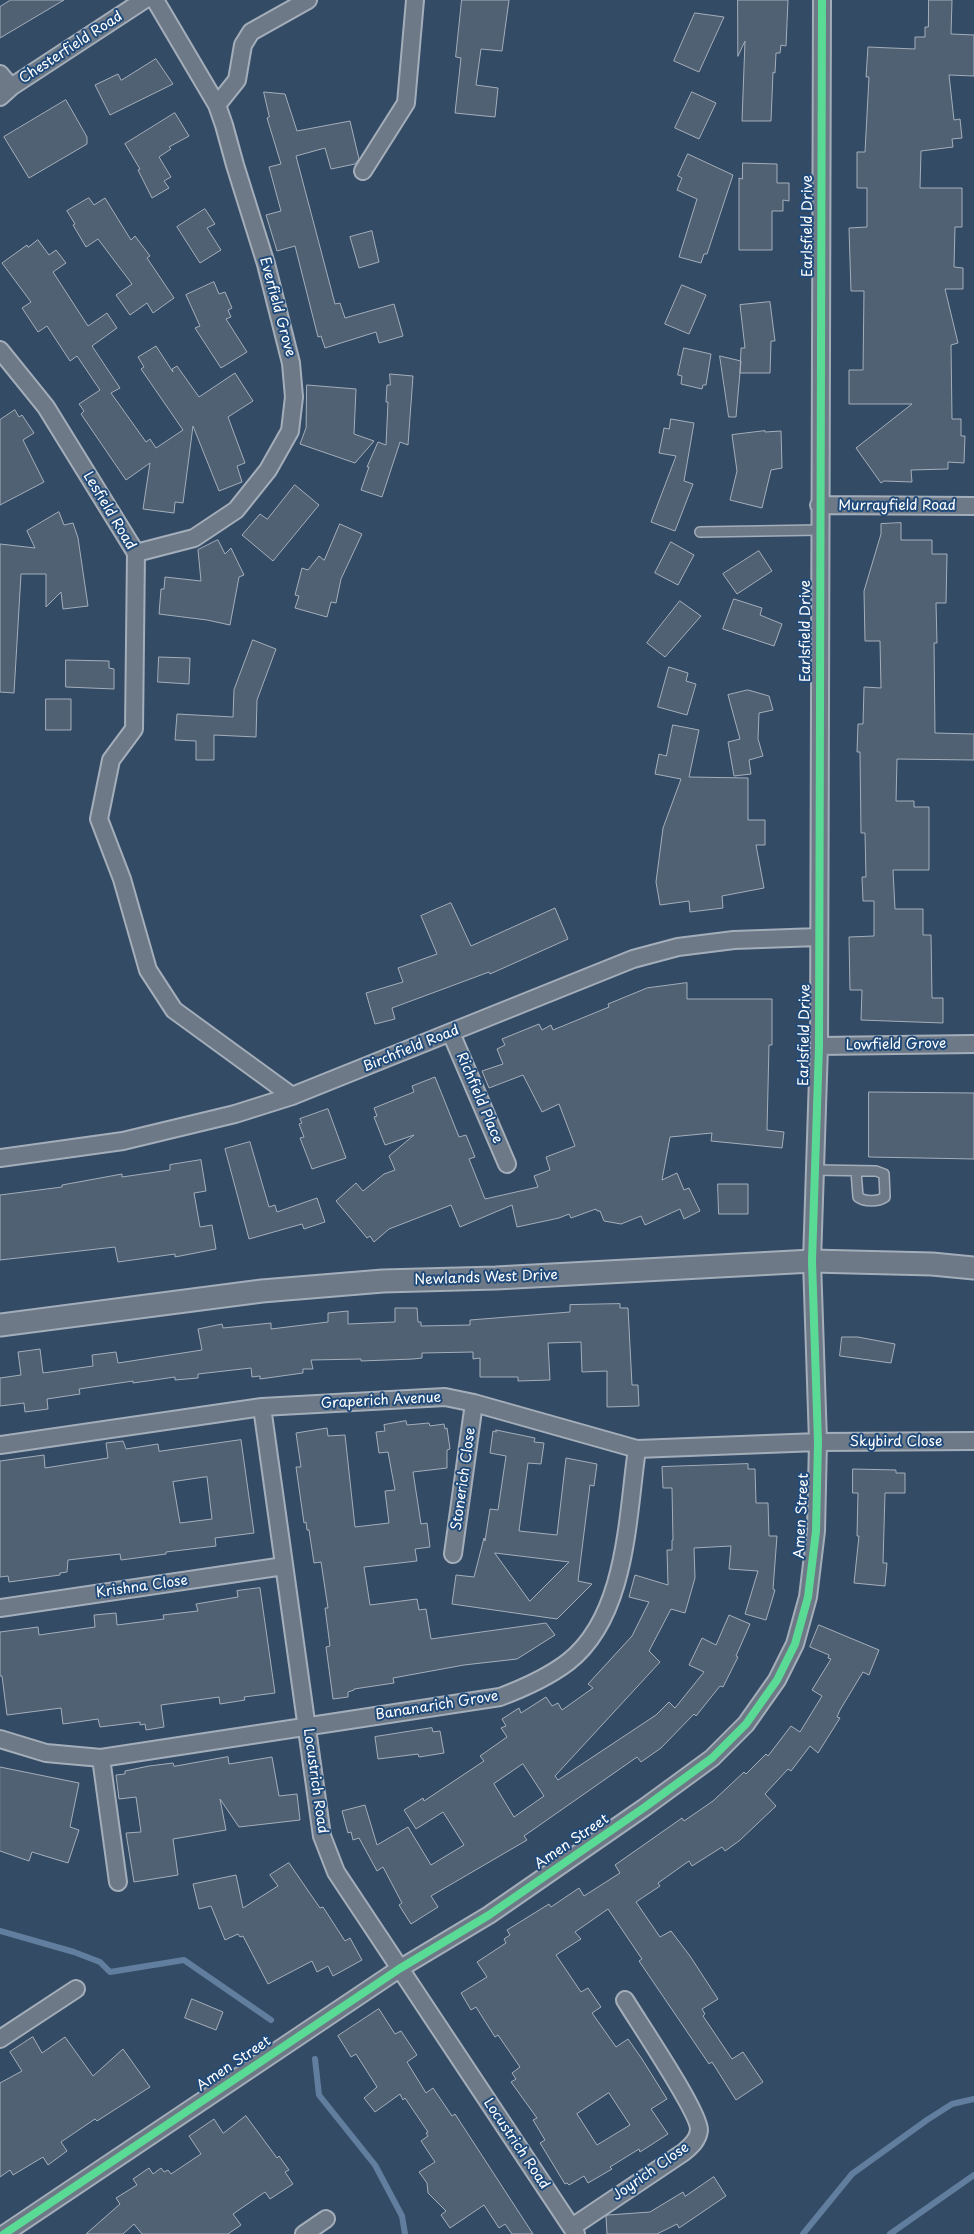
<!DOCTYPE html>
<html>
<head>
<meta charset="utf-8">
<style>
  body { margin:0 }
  canvas { display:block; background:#344b65 }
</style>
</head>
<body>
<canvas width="974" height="2234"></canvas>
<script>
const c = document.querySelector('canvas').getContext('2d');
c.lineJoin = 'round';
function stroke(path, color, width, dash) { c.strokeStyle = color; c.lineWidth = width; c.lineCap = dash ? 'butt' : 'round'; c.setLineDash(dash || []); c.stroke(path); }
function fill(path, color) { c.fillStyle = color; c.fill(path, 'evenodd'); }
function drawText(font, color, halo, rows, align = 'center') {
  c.font = font + ' "Playpen Sans",sans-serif'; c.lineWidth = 4; c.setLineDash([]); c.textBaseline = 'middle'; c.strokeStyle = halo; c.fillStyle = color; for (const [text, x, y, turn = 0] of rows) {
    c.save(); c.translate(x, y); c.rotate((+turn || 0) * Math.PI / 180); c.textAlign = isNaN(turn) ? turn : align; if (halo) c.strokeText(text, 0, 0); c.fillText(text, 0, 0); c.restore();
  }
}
const stream = new Path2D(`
  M0 1931 74 1952 100 1962 110 1972 184 1960 271 2020
  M315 2059 319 2095 375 2165 402 2216 405 2234
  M803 2234 852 2174 927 2120 952 2104 974 2099
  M890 2234 974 2175`);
const building = new Path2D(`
  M11 0H64L0 38V7Z
  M462 0H509L502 51 481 49 476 85 498 88 495 117 455 113 461 58 456 57Z
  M738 0H788L786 46 781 45 780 53H776L775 73 773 72 771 121H742L745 41 738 56Z
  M929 0H952L951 34 974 35V76L949 75 954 120 960 119 962 138 952 139 953 147 921 151 920 188H962V227H955L954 267 963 268V289H945L958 343 951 345 952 419H961V436H965L964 463 948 462V469L911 470 912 482 884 481 881 483 856 448 912 404H849V370H863L864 291H851L849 228 867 227V188H857V152H865L869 77H866L868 47 915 49V37H925V27H928Z
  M695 13 724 17 699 72 674 61Z
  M156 59 173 84 110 115 95 85 118 74 121 80Z
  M264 92 285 94 297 131 350 121 359 159 355 164 331 169 325 148 296 156 335 304 340 303 345 318 394 304 403 336 379 343 376 332 325 348 321 336 318 337 295 246 277 251 266 215 281 211 269 167 281 164 267 118 269 117Z
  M692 92 716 103 699 139 675 128Z
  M66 100 87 137V144L29 178 4 137Z
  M175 113 189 136 169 147 171 149 159 157 171 177 164 181 169 188 152 198 138 170 140 169 125 144Z
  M688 154 733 175 707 254H704L701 263 679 257 697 199 677 190 682 178 678 176Z
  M743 163 777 164V183H789V201L783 200V211H772V250H739V178L742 179Z
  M89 198 94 205 105 198 131 240 135 236 150 256 147 258 174 298 153 313 147 303 130 315 116 295 132 284 98 239 86 247 73 225 75 224 67 211Z
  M205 209 215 224 207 228 221 250 200 263 177 227Z
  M372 231 379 262 359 268 350 237Z
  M38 240 49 255 56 250 66 263 53 272 88 326 107 313 117 328 92 346 120 388 111 393 146 442 150 439 156 448 183 430 141 369 144 367 138 357 156 346 173 372 172 369 177 366 199 397 235 373 253 401 228 417 245 463 237 466 242 482 219 491 193 426 183 503 175 502 174 513 143 509 150 463 126 480 81 414 84 411 79 404 100 390 77 356 70 361 47 326 38 332 22 308 31 302 2 263 27 245 28 247Z
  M214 282 219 294 225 292 232 308 228 310 231 317 226 319 247 352 221 368 195 328 200 326 186 295Z
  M682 285 706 295 689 334 665 324Z
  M770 302 775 341H771L770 373H740L741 348H745L740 305Z
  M684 348 711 354 706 385H703L702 389 681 384 682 376 678 375Z
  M720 356 741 361 736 417H729Z
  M390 374 413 376 408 445 400 442 382 497 361 490 369 467H367L378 442 386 445 388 402H386L387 385H390Z
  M307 385 356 389 354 434 374 441 355 463 300 444 306 428Z
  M15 410 19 417 22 415 34 433 23 440 44 482 0 505V420Z
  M671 419 694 423 684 481 693 484 675 531 651 522 676 456 659 453 664 428 669 429Z
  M765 431V432L781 431 782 468 771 470 762 508 730 500 737 471 732 435Z
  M295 485 319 505 273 561 242 535 260 514 267 519Z
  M59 512 64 525 73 523 78 538 88 606 63 609 61 592 46 607V574H21L14 693 0 692V544L35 548 27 531Z
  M901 523V540H932V554H947L946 603H936L937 643H934L935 733 974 734V760L897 759 896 801H914V807H929V870H893L895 909H923V935H931L932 998H943V1023L861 1020 862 990H850L849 937 874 936V901H863L862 877H866L865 833H861L860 752H857L858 724H863L864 687 881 688 880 641H865L864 591 881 534V524Z
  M340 524 362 534 341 579 336 603 331 602 327 617 295 608 299 596 295 595 302 568 308 570 319 556 324 560Z
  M218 540 225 554 231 548 244 575 239 577 230 625 207 620 159 614 161 589H164L165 577 201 581 198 550Z
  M671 542 694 555 678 585 655 573Z
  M759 551 772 571 737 594 723 574Z
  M734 599 762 608 760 615 782 624 774 646 723 629Z
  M680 601 701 616 665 657 647 643Z
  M253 640 276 649 257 700 256 737 214 735V760H196V741L175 740 177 714 233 717 234 690Z
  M159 657 190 658 189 684 158 682Z
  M66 660 109 661V668L114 669V689L66 687Z
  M669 667 688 673 686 681 696 684 687 715 658 707Z
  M748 690 769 696 773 710 759 713 758 739 763 756 749 760 751 774 734 776 728 742 740 739 728 695Z
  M46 699H71V730H46Z
  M673 725 699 730 689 777 748 778V820H765V845H756L764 888 722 896 723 908 690 912 689 901 660 905 656 882 663 828 681 779 655 774 659 754 666 756Z
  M451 903 471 946 555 908 568 939 490 974 489 972 392 1008 395 1019 375 1024 366 993 403 982 398 968 437 954 421 916Z
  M687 983V999H772V1045H769L767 1130 784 1132 782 1148 711 1141 712 1133 670 1137 662 1180 677 1173 684 1190 689 1188 700 1211 684 1219 680 1209 645 1225 641 1216 621 1224 604 1221 600 1211H597L596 1209 571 1218 569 1214 559 1218 517 1227 512 1205 460 1227 451 1205 389 1229 374 1242 370 1236 367 1238 336 1201 356 1183 363 1191 384 1174 395 1170 389 1156 414 1135 385 1145 374 1117 377 1116 374 1108 414 1092 412 1086 435 1077 459 1137 466 1135 475 1157 469 1159 485 1199 538 1187 534 1176 550 1170 546 1157 575 1146 559 1104 542 1112 523 1075 489 1088 482 1071 503 1064 497 1049 505 1045 502 1039 539 1024 542 1030 551 1025 553 1030 609 1007 608 1004 647 988Z
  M869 1092 974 1093V1159L869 1157Z
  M328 1109 346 1158 312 1169 300 1138 304 1137 299 1124 302 1123 300 1119Z
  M250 1142 269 1207 275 1205 277 1212 317 1198 325 1222 304 1229 302 1224 249 1239 225 1149Z
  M201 1160 206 1191 194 1193 200 1227 212 1225 216 1249 175 1257V1254L118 1262 115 1247 0 1260V1195L62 1187V1185L122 1174V1177L170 1170V1165Z
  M718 1184H748V1214H719Z
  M620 1304V1308H628L632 1385H638L639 1406 607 1407V1371L582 1372 581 1342 548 1343 550 1380 518 1381V1377H480V1358L473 1359V1352L422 1353V1358L413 1359 361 1361V1359L311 1360 313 1369H303V1373L260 1379V1376L252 1377 251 1368 198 1374V1378L175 1380V1377L133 1383V1381L79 1389 80 1394 47 1399 48 1409 25 1412 24 1403 0 1406V1378L21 1375 18 1352 40 1349 43 1373 93 1366 92 1355 116 1352 118 1363 202 1350 198 1329 222 1324 223 1328 271 1323V1329L328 1322V1313L348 1311V1324L395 1322V1308H417L418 1322H421V1326L470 1325V1320L570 1312V1305Z
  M842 1337H858L895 1344 891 1363 840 1356Z
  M406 1421 407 1425 429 1423 430 1426 444 1424 445 1429 447 1428 450 1449 447 1450V1468L413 1472 421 1524 427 1523 430 1547 415 1549 417 1561 364 1567 370 1605 417 1599 419 1610 426 1609 431 1639 546 1623 555 1635 517 1659 464 1665 393 1678 394 1683 354 1689V1690L348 1692V1697L333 1699 326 1647 330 1646 325 1608H328L321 1562 314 1563 309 1530H307L306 1522 304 1523 296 1467H301L296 1433 327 1428 328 1436 345 1435 355 1527 389 1523 385 1491 395 1490 388 1452 379 1453 376 1432 385 1431 384 1425Z
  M496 1430 535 1438 534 1442 544 1443 541 1464 528 1463 519 1531 557 1535 566 1458 597 1464 594 1486 590 1485 578 1581 592 1584 557 1619 452 1604 456 1575 474 1577 484 1538 485 1541 490 1509 498 1510 506 1456 490 1453 493 1431 496 1432ZM495 1553 569 1562 530 1601Z
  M241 1440 254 1533 215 1538 216 1546 166 1552V1554L121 1560 120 1554 68 1560 67 1572 60 1573V1575L9 1582 8 1576 0 1577V1461L44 1455 45 1468 108 1458 106 1443 123 1441 126 1449 158 1444 159 1451ZM207 1477 212 1519 180 1523 173 1482Z
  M748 1464V1469H755L756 1503H768L769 1536H777L773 1589 775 1590 766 1620 745 1614 758 1571 729 1569 731 1546 694 1548 695 1578 685 1613 671 1609 649 1651 660 1662 555 1776 558 1780 656 1715 669 1702 675 1708 704 1672 689 1665 702 1638 716 1645 729 1615 750 1624 736 1656 738 1657 723 1687 720 1686 696 1716 694 1714 661 1748 641 1762 637 1757 524 1836 527 1840 431 1896 438 1907 411 1924 399 1905 402 1903 383 1867 377 1871 359 1838 353 1840 351 1832 348 1833 342 1811 365 1805 377 1845 408 1827 431 1865 464 1845 443 1812 416 1829 404 1810 423 1798 424 1801 484 1761 480 1756 507 1737 501 1728 506 1726 502 1719 519 1708 521 1713 546 1697 552 1706 558 1703 562 1710 593 1688 588 1684 632 1636 649 1602 629 1597 635 1575 668 1585 667 1550H672V1540H673L672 1488H663L662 1467ZM523 1764 544 1796 514 1817 494 1784Z
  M853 1469 896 1470V1473H905V1493H885L883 1563H887L885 1586 854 1583 859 1536H857L858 1493H853Z
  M260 1588 275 1693 244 1697 245 1700 220 1704 219 1697 161 1705 164 1727 146 1730 145 1724 140 1725V1722L100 1727 98 1719 63 1724 61 1708 7 1715 2 1676H0V1632L38 1627 39 1635 95 1627 94 1615 116 1613 117 1625 164 1619 163 1615 198 1611 196 1604 238 1597 237 1591Z
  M819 1625 879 1650 869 1675 863 1672 840 1710 837 1717 840 1718 818 1753 810 1746 791 1771 788 1769 765 1794 776 1806 739 1841 725 1851 722 1847 692 1866 689 1861 658 1883 660 1886 636 1902 660 1937 671 1931 690 1956 718 1999 702 2009 705 2014 703 2016 732 2059 743 2052 763 2082 736 2100 712 2062 709 2064 639 1961 642 1959 608 1909 575 1932 581 1939 556 1955 581 1992 588 1988 601 2007 592 2013 616 2047 628 2039 642 2059 667 2099 651 2109 668 2134 640 2152 639 2149 610 2167 612 2169 588 2183 584 2176 569 2185 567 2183 565 2184 540 2143 545 2140 533 2120 537 2118 511 2082 516 2079 512 2073 520 2067 498 2035 495 2037 476 2007 471 2010 461 1993 487 1977 477 1962 506 1943 504 1939 510 1935 507 1930 549 1904 551 1907 579 1888 584 1896 620 1873 615 1865 682 1818 684 1821 713 1801 744 1772 746 1774 766 1754 768 1756 791 1726 800 1732 822 1696 812 1690 831 1659 828 1658 829 1655 810 1647ZM609 2093 630 2125 597 2145 577 2114Z
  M432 1728 433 1732 440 1731 444 1753 419 1757 418 1754 378 1759 375 1737Z
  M228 1757 229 1764 272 1757 279 1796 297 1794 300 1820 239 1827 220 1799 226 1830 173 1839 178 1875 134 1882 126 1833 141 1832 136 1797 119 1799 116 1775 125 1774V1771L149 1766 173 1763 174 1766Z
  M0 1767 79 1783 70 1827 79 1830 68 1863 32 1852 29 1861 0 1851Z
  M289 1863 320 1908 323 1907 345 1941 350 1938 362 1960 333 1976 328 1966 317 1972 312 1961 268 1984 243 1936 240 1937 238 1934 225 1940 211 1906 199 1909 193 1884 236 1875 243 1908 278 1886 270 1875Z
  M192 1999 223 2012 216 2030 185 2018Z
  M379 2009 395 2034 401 2031 417 2055 407 2062 426 2093 433 2088 452 2116 455 2114 533 2234H512L505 2224 499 2228 484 2205 450 2228 441 2215 446 2211 428 2193 427 2183 419 2172 435 2162 421 2141 428 2136 426 2133 428 2132 405 2098 403 2100 400 2094 375 2112 364 2098 377 2087 356 2054 351 2057 338 2036Z
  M33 2037 42 2053 65 2037 93 2076 123 2049 150 2087 97 2121 95 2119 61 2142 67 2151 48 2165 43 2157 13 2175 10 2170 0 2177V2083L22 2071 10 2052Z
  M246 2116 277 2158 279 2156 289 2170 285 2172 293 2184 270 2199 265 2192 233 2214 241 2225 228 2234H142L134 2224 123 2234H86L120 2204 116 2198 137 2185 133 2179 149 2168 153 2174 161 2168 164 2172 168 2170 171 2174 201 2154 189 2136 214 2119 223 2133Z
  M714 2177 726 2196 679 2228 677 2224 657 2234H607L606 2216 608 2215 650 2212 683 2192 685 2196Z`);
const service = new Path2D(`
  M700 532 819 530
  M815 1170 876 1171 884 1174 885 1197C878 1202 865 1202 858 1197L856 1171`);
const minor = new Path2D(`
  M0 74 11 87
  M0 97 11 87 144 0
  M217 105 237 80 243 45 251 32 308 0
  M363 171 406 103 415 0
  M0 350 46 407 136 553 134 729 111 760 99 819 122 879 148 970 174 1010 292 1096
  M819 505 974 506
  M136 553 194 538 236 510 268 470 290 431 294 397 291 363 266 264 235 165 224 125 217 105 155 0
  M451 1033 507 1164
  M819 1046 974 1044
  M0 1158 123 1141 235 1114 292 1096 633 959 678 947 734 940 818 937
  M262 1407 322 1836 336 1872 576 2234
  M0 1445 262 1407 445 1397 474 1403 637 1449 818 1442 974 1441
  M453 1554 474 1403
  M0 1608 284 1566
  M0 1739 46 1753 101 1758 500 1697C524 1688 547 1678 568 1662 627 1616 627 1518 637 1449
  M101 1758 118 1882
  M0 2039 76 1989
  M572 2227 684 2152C691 2146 698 2140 699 2130 700 2113 637 2020 625 2000
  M4 2234 399 1969 489 1915 645 1807 712 1758 746 1724 777 1680 795 1644 808 1597 816 1531 818 1442 812 1261 819 1046 822 0
  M304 2234 326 2219`);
const tertiary = new Path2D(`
  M0 1325 262 1291 383 1281 496 1278 812 1261 932 1264 974 1268`);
const cycleway = new Path2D(`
  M4 2234 399 1969 489 1915 645 1807 712 1758 746 1724 777 1680 795 1644 808 1597 816 1531 818 1442 812 1261 819 1046 822 0`);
const streetNames = [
  ["Chesterfield Road",71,48,-33],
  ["Earlsfield Drive",808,226,-90],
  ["Everfield Grove",277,307,75],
  ["Murrayfield Road",897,506],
  ["Lesfield Road",109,511,59],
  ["Earlsfield Drive",806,631,-90],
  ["Earlsfield Drive",805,1035,-89],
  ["Lowfield Grove",896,1045,-1],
  ["Birchfield Road",411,1049,-22],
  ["Richfield Place",479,1098,67],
  ["Newlands West Drive",486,1278,-2],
  ["Graperich Avenue",381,1401,-3],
  ["Skybird Close",896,1442],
  ["Stonerich Close",464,1479,-82],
  ["Amen Street",802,1516,-87],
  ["Krishna Close",142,1587,-8],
  ["Bananarich Grove",437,1706,-9],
  ["Locustrich Road",315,1781,82],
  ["Amen Street",572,1842,-34],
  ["Amen Street",234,2064,-34],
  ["Locustrich Road",516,2144,56],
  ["Joyrich Close",651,2172,-35]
];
stroke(stream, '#617e9e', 6);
fill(building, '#506174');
stroke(building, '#a4aeba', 1);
stroke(service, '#a4aeba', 12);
stroke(minor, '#a4aeba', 20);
stroke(tertiary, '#a4aeba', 25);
stroke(service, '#6d7986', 9);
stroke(minor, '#6d7986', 16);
stroke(tertiary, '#6d7986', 21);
stroke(cycleway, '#5adb95', 8);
drawText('14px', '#fff', '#1f4a7a', streetNames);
</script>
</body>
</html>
